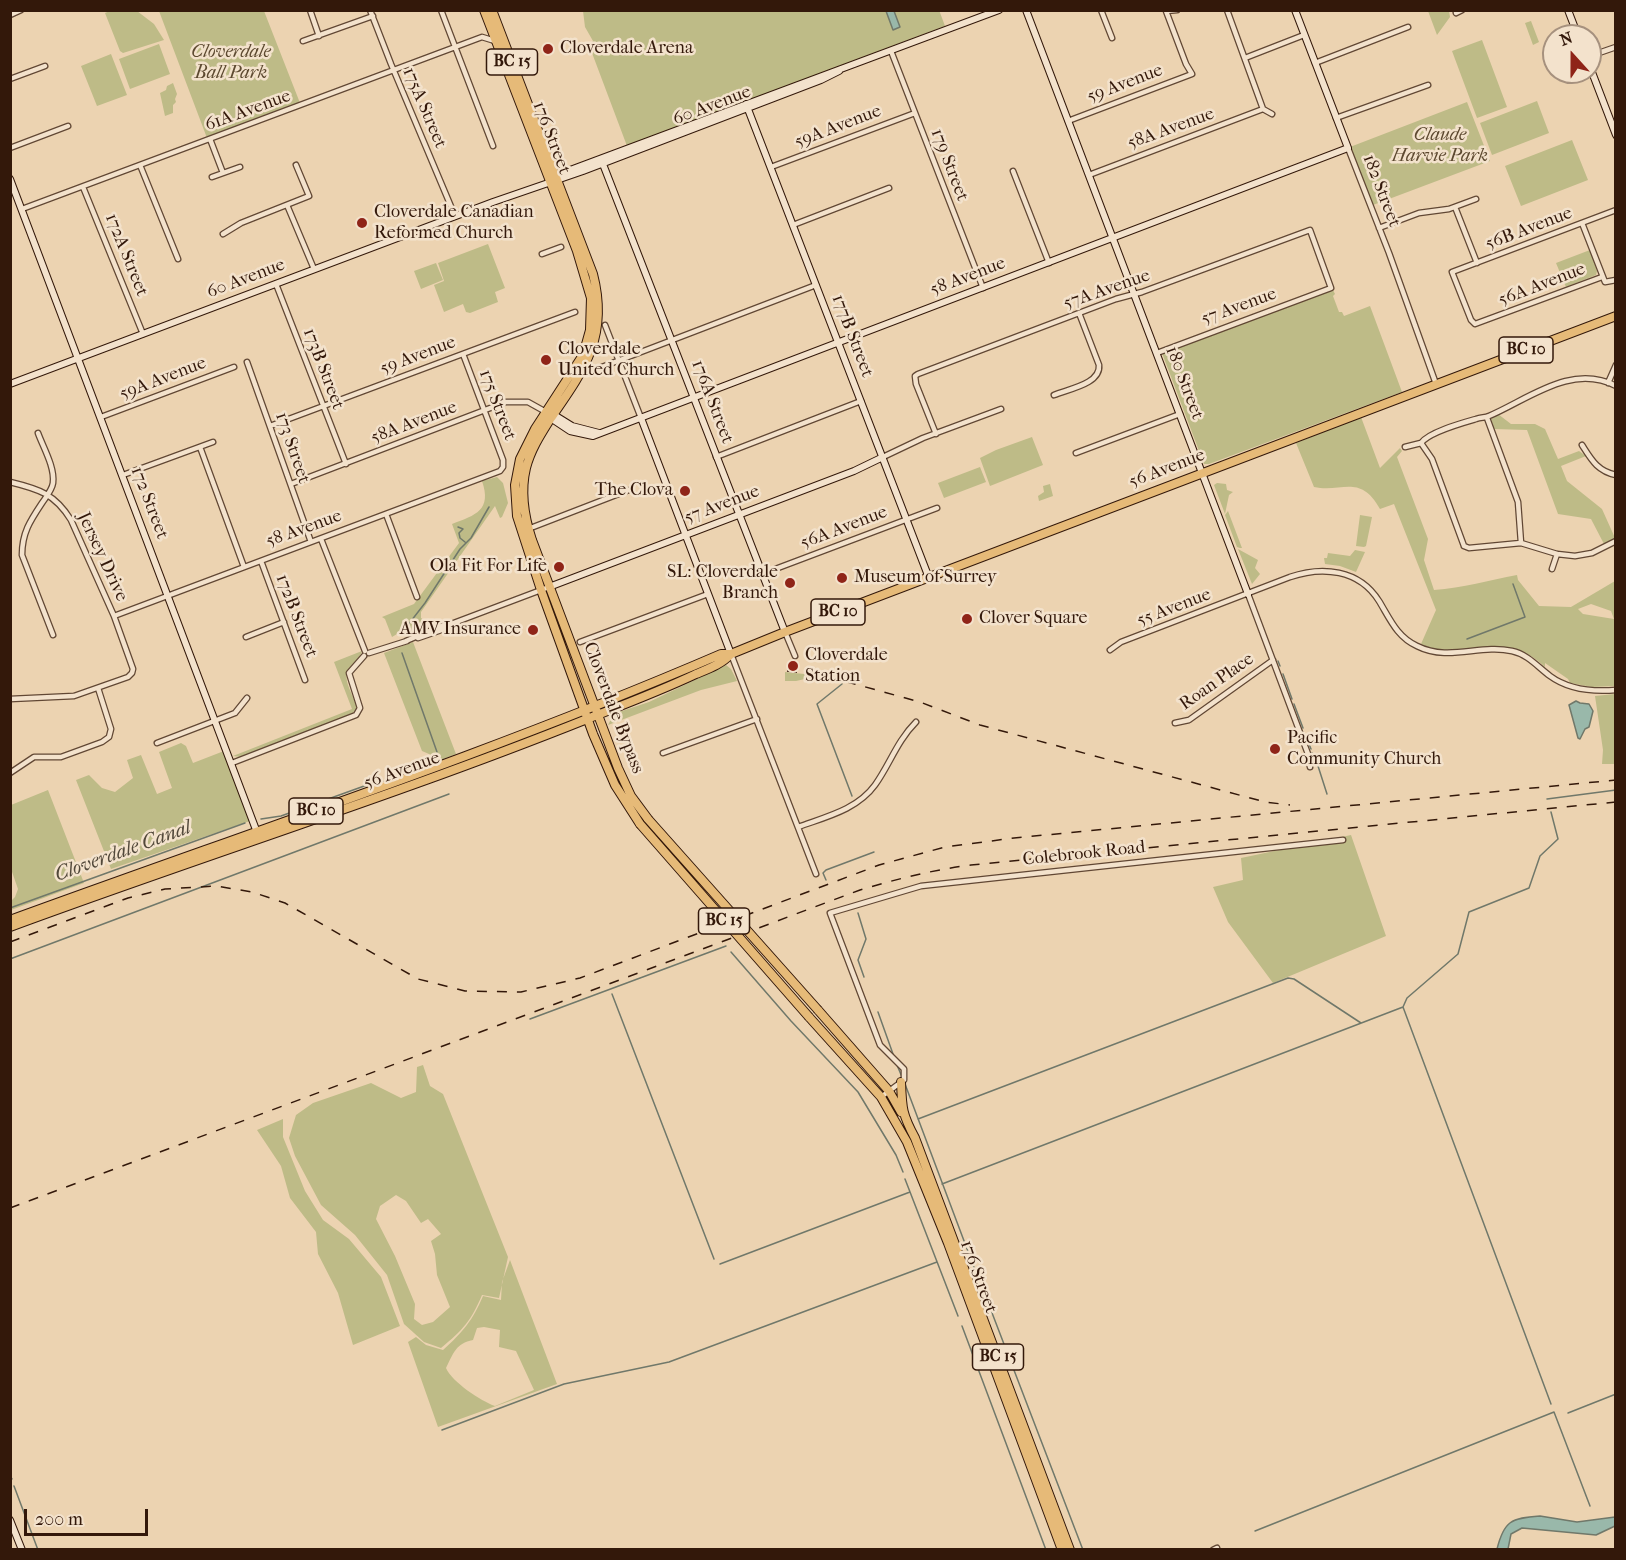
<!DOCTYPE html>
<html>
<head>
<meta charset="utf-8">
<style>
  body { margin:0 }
  #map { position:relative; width:1626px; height:1560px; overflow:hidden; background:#ecd3b1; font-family:"IM FELL French Canon",serif }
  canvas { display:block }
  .frame { position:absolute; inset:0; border:12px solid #33180a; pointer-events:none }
  .north { position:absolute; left:1542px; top:24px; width:60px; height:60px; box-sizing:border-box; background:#f3e2cc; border:2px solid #a6917e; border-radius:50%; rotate:339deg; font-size:16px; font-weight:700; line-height:24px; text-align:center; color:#33180a }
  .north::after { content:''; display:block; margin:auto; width:21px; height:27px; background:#8f2418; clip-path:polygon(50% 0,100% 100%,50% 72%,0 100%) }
  .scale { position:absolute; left:24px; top:1509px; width:124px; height:27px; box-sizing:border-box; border:3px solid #33180a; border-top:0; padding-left:8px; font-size:18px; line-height:21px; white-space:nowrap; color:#33180a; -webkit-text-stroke:4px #f3e2cc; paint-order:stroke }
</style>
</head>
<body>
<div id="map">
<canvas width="1626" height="1560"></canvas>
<div class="frame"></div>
<div class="north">N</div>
<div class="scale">200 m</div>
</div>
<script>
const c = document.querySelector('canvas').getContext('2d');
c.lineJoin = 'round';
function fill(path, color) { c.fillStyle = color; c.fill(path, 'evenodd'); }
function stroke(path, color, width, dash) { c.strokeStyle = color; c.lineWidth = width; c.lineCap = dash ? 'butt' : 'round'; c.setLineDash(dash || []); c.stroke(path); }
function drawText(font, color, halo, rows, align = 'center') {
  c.font = font + ' "IM FELL French Canon",serif'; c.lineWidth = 5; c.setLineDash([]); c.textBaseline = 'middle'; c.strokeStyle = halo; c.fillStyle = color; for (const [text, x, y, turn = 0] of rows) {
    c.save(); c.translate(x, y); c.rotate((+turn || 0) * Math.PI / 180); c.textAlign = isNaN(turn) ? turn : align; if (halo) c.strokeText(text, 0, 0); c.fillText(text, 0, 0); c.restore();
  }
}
const green = new Path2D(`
  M112 10 137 11 154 24 164 40 123 53 120 51 105 13Z
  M939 10 945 26 627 146 589 45 593 41 585 27 583 11Z
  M159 11H264L300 103 207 138Z
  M1428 11H1449L1450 17 1437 35Z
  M1531 21 1539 42 1533 45 1525 23Z
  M1482 40 1507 107 1477 118 1452 51Z
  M159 44 170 74 130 89 119 59Z
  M111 54 127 95 97 106 81 66Z
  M173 83 177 94 175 99 176 102 173 105V113L165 116 160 93 166 90 167 86Z
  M1537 101 1549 133 1492 155 1480 123Z
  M1467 102 1490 161 1373 205 1350 147Z
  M1572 140 1588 180 1521 206 1505 166Z
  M488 244 505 288 495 292 498 302 470 313 466 312 463 304 444 312 434 285 444 281 438 263Z
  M1590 250 1597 271 1596 275 1566 287 1556 263Z
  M436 263 443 280 421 289 414 271Z
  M1333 290 1335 294 1333 296 1339 312H1342L1344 316 1370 306 1402 392 1209 464H1204L1162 353Z
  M1498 414 1511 424H1535L1545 429 1558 459 1579 451 1586 456 1561 466 1567 481 1602 509 1615 538 1604 544 1591 519 1558 514 1527 430 1494 429 1491 419Z
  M1361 417 1380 468 1400 448 1402 451 1397 457 1428 539 1424 560 1434 590C1463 588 1489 580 1517 575L1518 580 1539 606 1571 607 1615 581V686L1592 687 1570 683 1568 679 1545 663V667C1500 625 1465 665 1421 644L1436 610 1394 504 1380 509C1360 473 1342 493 1314 487L1296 443ZM1591 604 1611 611 1614 619 1583 614 1578 609Z
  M1032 437 1043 465 990 486 980 458 996 450Z
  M980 467 986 482 944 498 938 483Z
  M497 477 503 483 508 503 502 517 500 518 495 506 421 612V618L424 620 422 626 428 627 409 634H397L392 637 385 619 382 617 414 604 459 543 452 524C476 515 492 510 482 481Z
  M1217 483 1226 484 1227 490 1233 492 1229 495 1225 514 1214 485Z
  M1050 484 1053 496 1039 501 1038 496 1044 492 1043 486Z
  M1228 511 1242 548H1240L1237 547 1225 515Z
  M1360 515 1372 517 1366 546 1364 547 1356 546Z
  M1238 549 1258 560 1255 568 1260 574 1252 584Z
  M1355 550 1365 552 1356 572 1340 566 1325 564 1324 558H1327L1328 553 1350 556Z
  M413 642 456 754 436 762V757L422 751 384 653Z
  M362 651C360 658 355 661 350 667 341 677 352 693 356 704V709L352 714 241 757 233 756 352 709 334 662Z
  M726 665 731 669 737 681 701 690 608 725 612 717 619 712 649 702Z
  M785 672 814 675V677L796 681H785Z
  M1615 694V764H1602L1603 750 1595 696Z
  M181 743 186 746 193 763 224 751 250 821 111 869 76 780 89 775 102 788 115 792 133 778 127 760 141 755 157 794 172 788 159 752Z
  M48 790 84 883 11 910V901L15 897 18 889 11 869V805Z
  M1351 835 1386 936 1273 983 1228 922 1213 887 1243 880 1241 858Z
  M423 1065 430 1086 443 1094 508 1257 499 1298 482 1295C471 1321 463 1330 441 1348L424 1342 404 1324 387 1275 355 1235 321 1205 295 1156 289 1138 296 1115 313 1103 371 1083 401 1098 416 1092 417 1067ZM396 1195 406 1201 421 1223 428 1219 441 1234 431 1241 435 1254 437 1275 450 1307 433 1322 422 1325 414 1319 415 1304 395 1256 376 1219 380 1206Z
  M283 1119V1137L305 1191 323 1220 349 1239 381 1277 400 1326 353 1345 338 1293 318 1254 316 1232 290 1198 281 1166 257 1130Z
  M510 1260 557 1384 438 1427 408 1342 416 1337 426 1345 443 1350C463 1332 473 1320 483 1296L501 1300 502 1282ZM484 1327 500 1330 499 1347 516 1351 534 1390 495 1406C481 1401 452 1382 446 1368 453 1354 456 1343 473 1340L477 1328Z`);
const water = new Path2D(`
  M886 11H894L900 27 893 30Z
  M1576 701 1580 703 1589 704 1593 711 1589 727 1585 729 1580 739 1578 738 1569 705Z
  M1540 1516 1577 1522 1615 1517V1526L1596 1535 1522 1528 1511 1534 1508 1549H1497C1504 1521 1511 1518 1540 1516Z`);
const stream = new Path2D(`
  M458 527 463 529 459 533 460 538 465 542
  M401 634 425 603 460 549 471 538 489 507
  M1467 639 1525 617 1513 584
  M402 653 437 752
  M1278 661 1280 666
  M1283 674 1292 699
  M842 684 817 704 852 796
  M1294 704 1303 728
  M1305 734 1311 749
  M1312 753 1313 755
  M1318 766 1327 794
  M1547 799 1616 790
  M261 819 281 816 367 785
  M826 880 823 873 826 870 874 852
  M10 908 245 823
  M858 913 866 939 858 960 864 977
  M731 952 791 1021 858 1092 896 1155 903 1172
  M10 959 449 794
  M612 994 714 1259
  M878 1012 893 1054
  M530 1019 726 946
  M897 1065 902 1077
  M905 1084 981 1286
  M918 1119 1288 978 1294 979 1361 1023
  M905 1179 958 1316
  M942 1184 1403 1007
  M720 1264 910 1192
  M984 1292 1083 1550
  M962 1326 1046 1550
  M1551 1404 1403 1007 1407 998 1458 954 1469 912 1529 888 1540 856 1558 839 1551 812
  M1568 1413 1616 1394
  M442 1430 564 1384 669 1362 937 1262
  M10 1476 12 1479
  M14 1486 38 1550
  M1255 1531 1554 1412 1590 1506
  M1610 1549 1611 1550`);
const street = new Path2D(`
  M310 10 319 36
  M370 10 391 64 455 216
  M441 10 493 146
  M1101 10 1112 38
  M1227 10 1263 109
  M1456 13 1462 10
  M10 15 21 10
  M303 41 373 16
  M891 51 983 288
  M1590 56 1616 47
  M1245 58 1304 35
  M1315 63 1408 27
  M10 79 45 66
  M1263 109 1272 114
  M1336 118 1428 85
  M1068 121 1192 74 1186 64 1166 11 1177 10
  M210 139 223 173
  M10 148 68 126
  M1348 148 1389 253 1436 384
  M140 165 178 259
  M771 167 915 113
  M1013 171 1049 263
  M1089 175 1263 109
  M212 177 240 167
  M83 187 143 334
  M287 205 314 269
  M1455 207 1477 263
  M22 209 482 37 495 41
  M1582 223 1605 282 1616 280
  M793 225 889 188
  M1379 228 1419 213 1449 209 1476 199
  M223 234 241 223 309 196 296 165
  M542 254 561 247
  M1602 277 1475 324 1471 320 1452 272 1616 210
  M276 284 346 464
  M605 325 641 418
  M247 362 311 542
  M594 370 816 285
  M1608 383 1616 365
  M1054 395C1068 389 1101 384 1099 365L1079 313
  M101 417 234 367
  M1487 418 1518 502 1521 543
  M270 426 575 312
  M38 433C43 447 55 467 53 483 52 490 46 497 42 503 30 521 22 533 22 555L53 635
  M936 434 916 384 915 376 918 374 1116 299 1142 292 1310 230 1331 288 1157 353
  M1421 443C1429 432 1462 423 1476 419 1481 417 1485 418 1489 416 1529 399 1571 363 1616 386
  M1421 443 1432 459 1464 546
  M1582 445C1591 459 1597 471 1616 475
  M200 447 244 567
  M1405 447 1421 443
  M1076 453 1180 414
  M716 457 861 401
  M883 457 923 438 1001 409
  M123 475 213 442
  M10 482C39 489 55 494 71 520L114 616 133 669 132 673 128 677 74 696 10 699
  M291 484 506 402H528L546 412
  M386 514 417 597
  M528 529 629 490
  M321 539 365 651
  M1464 546 1469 548 1521 543 1557 554 1575 556 1592 553 1616 541
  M261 561 305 680
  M1552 569 1557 554
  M762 574 937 508
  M1248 594 1308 754 1310 767
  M114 616 500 471 503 467V460L463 354
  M785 632 795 656
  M246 637 284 622
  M418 638 447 628 451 624
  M406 641 446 624H451L549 587
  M580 642 708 594
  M1110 650 1121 642 1290 577C1322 566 1359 569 1379 601 1390 619 1397 637 1417 646 1449 662 1479 644 1512 651 1527 654 1538 667 1550 676 1569 690 1592 692 1616 690
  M369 653 407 641
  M731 654 816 874
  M1175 723 1189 720 1273 660
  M157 743 235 713 247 698
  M663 753 757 719
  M232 763 356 715 360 708 349 673 364 656
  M10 773 34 757H61L102 742 109 737 111 729 98 688
  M798 827C825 817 857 810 875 785 890 764 897 741 916 722
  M881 1097 904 1080V1069L880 1045 830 913 921 886 1343 840
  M1213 1550 1217 1548`);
const secondary = new Path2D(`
  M1026 10 1248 594
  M1568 10 1578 36
  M1590 67 1616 135
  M746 104 929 578
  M601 159 785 632
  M554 176 999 10
  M10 179 258 835
  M10 384 493 202 583 171 821 80 839 71
  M551 413 572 426 599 433
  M549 417 570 431 593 436 1348 148 1295 10
  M641 418 731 654
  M549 587 854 471 883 457
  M10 1520 22 1550`);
const highway = new Path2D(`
  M484 10 577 251 591 298 590 330 583 355 535 429 520 459 515 485 517 516 541 590 593 734 615 785 640 824
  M492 10 593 274C609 336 585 369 551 418 541 434 531 449 526 468 520 493 524 516 532 540L618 768 631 796 648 819
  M10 920C248 833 489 754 721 654H731L785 632 1616 316
  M10 927C202 856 397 795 587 719 623 705 660 691 696 674 708 669 722 664 731 654
  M818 1010 889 1091 901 1112
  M809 1017 881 1097 907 1142 948 1243 1062 1550
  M901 1082C902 1108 902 1114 915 1138L1070 1550`);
const rail = new Path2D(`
  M787 671 822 675 920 702 980 725 1265 802 1290 805
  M10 942 128 898 165 889 216 886 252 892 285 903 418 979 465 991 521 992 580 978 879 865 945 847 1014 838 1616 780
  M10 1208 860 890C897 879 932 870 971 865L1616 802`);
const highwayBridge = new Path2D(`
  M648 819 818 1010
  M640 824 809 1017`);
const markers = [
  [548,49,6,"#8f2418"],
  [362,223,6,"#8f2418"],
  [546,360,6,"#8f2418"],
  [685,491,6,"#8f2418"],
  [559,567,6,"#8f2418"],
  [842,578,6,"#8f2418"],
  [790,583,6,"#8f2418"],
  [967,619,6,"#8f2418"],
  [533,630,6,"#8f2418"],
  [793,666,6,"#8f2418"],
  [1275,749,6,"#8f2418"]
];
const shields = [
  [512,62,51],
  [1526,350,54],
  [838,612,54],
  [316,811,54],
  [724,921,51],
  [998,1357,51]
];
const shieldNames = [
  ["BC 15",512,62],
  ["BC 10",1526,350],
  ["BC 10",838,612],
  ["BC 10",316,811],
  ["BC 15",724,921],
  ["BC 15",998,1357]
];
const poiNames = [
  ["Cloverdale Arena",560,49],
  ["Cloverdale Canadian",374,213],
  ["Reformed Church",374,234],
  ["Cloverdale",558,350],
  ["United Church",558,371],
  ["The Clova",673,491,"right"],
  ["Ola Fit For Life",547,567,"right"],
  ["SL: Cloverdale",778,573,"right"],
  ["Branch",778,594,"right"],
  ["Museum of Surrey",854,578],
  ["Clover Square",979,619],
  ["AMV Insurance",521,630,"right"],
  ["Cloverdale",805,656],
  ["Station",805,677],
  ["Pacific",1287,739],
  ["Community Church",1287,760]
];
const parkNames = [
  ["Cloverdale",231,53],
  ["Ball Park",231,74],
  ["Claude",1440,136],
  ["Harvie Park",1440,157]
];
const streetNames = [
  ["59 Avenue",1125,84,-21],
  ["60 Avenue",712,106,-21],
  ["175A Street",424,108,67],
  ["61A Avenue",248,111,-20],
  ["59A Avenue",838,127,-21],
  ["58A Avenue",1171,129,-20],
  ["176 Street",551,138,69],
  ["179 Street",949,165,69],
  ["182 Street",1381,191,69],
  ["56B Avenue",1529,229,-21],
  ["172A Street",126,255,68],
  ["58 Avenue",968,277,-21],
  ["60 Avenue",246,279,-21],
  ["56A Avenue",1542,285,-21],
  ["57A Avenue",1107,290,-19],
  ["57 Avenue",1239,307,-20],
  ["177B Street",852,336,69],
  ["59 Avenue",418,356,-21],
  ["173B Street",323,369,69],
  ["59A Avenue",163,379,-21],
  ["180 Street",1184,383,69],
  ["176A Street",712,402,69],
  ["175 Street",497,405,69],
  ["58A Avenue",414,423,-21],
  ["173 Street",292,448,71],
  ["56 Avenue",1167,469,-21],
  ["172 Street",149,503,69],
  ["57 Avenue",722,505,-21],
  ["56A Avenue",844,528,-21],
  ["58 Avenue",304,529,-20],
  ["Jersey Drive",102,557,65],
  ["55 Avenue",1174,608,-21],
  ["172B Street",296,616,69],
  ["Roan Place",1217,682,-35],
  ["Cloverdale Bypass",613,708,69],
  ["56 Avenue",402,771,-20],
  ["Colebrook Road",1084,854,-6],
  ["176 Street",978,1277,70]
];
const waterNames = [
  ["Cloverdale Canal",123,852,-20]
];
fill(green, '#bebb87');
fill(water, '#99b8aa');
stroke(water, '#70786a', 1.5);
stroke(stream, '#70786a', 1.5);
stroke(street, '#614734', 7);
stroke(secondary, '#33180a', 8);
stroke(highway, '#33180a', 10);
stroke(street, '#f3e2cc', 4.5);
stroke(secondary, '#f3e2cc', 6);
stroke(highway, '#e6ba78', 8);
stroke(rail, '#33180a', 1.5, [10, 10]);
stroke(highwayBridge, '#33180a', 10, []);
stroke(highwayBridge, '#e6ba78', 8);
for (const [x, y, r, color] of markers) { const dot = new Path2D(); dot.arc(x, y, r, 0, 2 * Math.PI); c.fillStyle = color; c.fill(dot); stroke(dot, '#f3e2cc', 2); }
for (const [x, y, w] of shields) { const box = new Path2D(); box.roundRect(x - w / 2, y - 13, w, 26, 4.5); c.fillStyle = '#f3e2cc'; c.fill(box); stroke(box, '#33180a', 1.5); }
drawText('bold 16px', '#33180a', null, shieldNames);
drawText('18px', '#33180a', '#f3e2cc', poiNames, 'left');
drawText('italic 18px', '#5d4930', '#f3e2cc', parkNames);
drawText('18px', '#33180a', '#f3e2cc', streetNames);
drawText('italic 20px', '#52483a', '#f3e2cc', waterNames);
</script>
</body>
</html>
